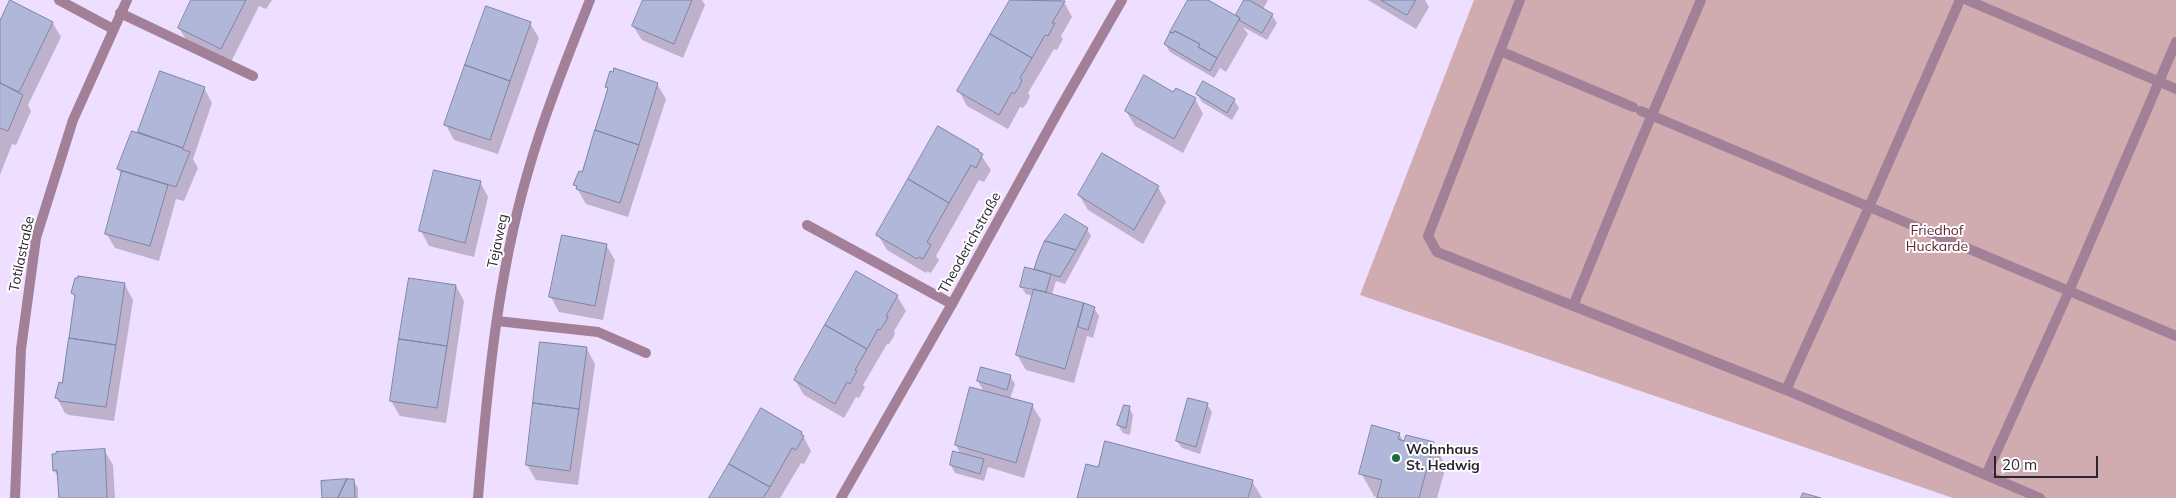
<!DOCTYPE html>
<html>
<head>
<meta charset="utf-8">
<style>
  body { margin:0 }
  #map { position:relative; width:2176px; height:498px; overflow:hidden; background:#eedeff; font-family:Mulish,sans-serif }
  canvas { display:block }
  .scale { position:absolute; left:1994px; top:456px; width:104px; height:22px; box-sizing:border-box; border:2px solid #2b2531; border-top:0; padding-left:6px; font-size:15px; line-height:18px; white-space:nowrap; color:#2b2531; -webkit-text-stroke:4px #fff; paint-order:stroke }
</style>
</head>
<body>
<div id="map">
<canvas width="2176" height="498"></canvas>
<div class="scale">20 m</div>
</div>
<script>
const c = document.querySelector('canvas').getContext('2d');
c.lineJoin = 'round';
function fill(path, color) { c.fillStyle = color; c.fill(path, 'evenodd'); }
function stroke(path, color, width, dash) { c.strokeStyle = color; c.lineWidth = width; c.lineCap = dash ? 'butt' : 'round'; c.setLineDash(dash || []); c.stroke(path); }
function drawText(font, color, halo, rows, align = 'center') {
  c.font = font + ' Mulish,sans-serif'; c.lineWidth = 4; c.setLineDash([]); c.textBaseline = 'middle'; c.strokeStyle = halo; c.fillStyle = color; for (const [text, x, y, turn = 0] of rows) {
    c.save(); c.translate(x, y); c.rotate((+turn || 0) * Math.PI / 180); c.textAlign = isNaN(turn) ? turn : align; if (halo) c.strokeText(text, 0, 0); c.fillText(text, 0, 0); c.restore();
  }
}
const green = new Path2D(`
  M1474 0H2176V498H1953L1360 295Z`);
const shadow = new Path2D(`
  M193 0H272L266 9 259 6 230 64 188 43 179 28Z
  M644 0H702L705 5 683 58 642 40 633 26Z
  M1011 0H1060L1064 2 1072 17 1061 36 1063 39 1057 50 1054 49 1028 93 1030 96 1027 103 1023 108 1020 107 1008 129 967 106 959 91Z
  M1190 0H1205L1239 19 1237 15 1246 0H1268L1263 9 1272 15 1277 23 1267 40 1243 27 1248 34 1226 72 1220 68 1214 78 1170 52 1165 44Z
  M1368 0H1425L1429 7 1416 29Z
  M52 22 61 37 28 105 31 111 16 145 12 144 0 175V24Z
  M530 23 539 38 498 154 454 140 446 125Z
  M161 73 204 88 212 103 193 159 198 168 184 201 176 199 159 261 115 248 106 233 122 176 118 169 133 133H138Z
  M657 84 666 99 628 217 586 204 575 185 583 173 609 90 607 87Z
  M1174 93 1195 99 1203 114 1183 153 1135 126 1126 111Z
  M1197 94 1234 100 1239 108 1232 120 1202 102Z
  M938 128 978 151 991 170 984 182 979 180 936 256 939 260 931 273 927 271 926 273 887 250 878 235Z
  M480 182 488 197 474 257 429 246 421 231Z
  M1158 187 1166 202 1143 244 1088 210 1079 195Z
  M1087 229 1091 236 1065 284 1056 281 1052 295 1094 308 1099 316 1093 338 1087 336 1074 383 1026 370 1017 355 1033 296 1026 294 1022 288 1035 291V271L1040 254Z
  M606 245 615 260 603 320 559 312 551 297Z
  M125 285 133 300 114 421 69 415 65 413 57 398 63 384 76 299 73 293Z
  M456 286 464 301 446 423 400 416 391 401Z
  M897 296 906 311 894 331 895 333 893 338 889 344H887L863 385 865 387 859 398 856 397 844 418 804 395 795 380Z
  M541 343 587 349 595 364 578 485 536 480 527 465Z
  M1010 376 1015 384 1010 399 1032 405 1041 420 1024 478 988 467 984 481 955 473 951 465 954 453 961 455 956 445 971 388 984 392 978 381Z
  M1207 404 1212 412 1200 454 1182 448 1177 441Z
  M1129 407 1133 415 1130 435 1123 433 1118 425Z
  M801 432 811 451 804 464 801 463 780 498H711Z
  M1399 434 1405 444 1433 443 1446 466 1437 498H1379L1374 496 1361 473Z
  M104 450 113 465 115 498H61L59 479 54 470Z
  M353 480 358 488V498H324Z
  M1252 481 1262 498H1078Z`);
const building = new Path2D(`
  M10 0 53 22 19 92 0 83V21Z
  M191 0H246L221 49 178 28Z
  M643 0H692L674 44 632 26Z
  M1010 0 1065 1 1052 23H1055L1048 36 1045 35 1032 58 990 34Z
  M1188 0H1208L1240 18 1217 58 1198 47 1200 44 1175 31 1173 33 1170 32Z
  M1244 0H1249L1273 14 1262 33 1239 20 1240 18 1236 15Z
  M1381 0H1416L1407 15Z
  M486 6 531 22 510 81 465 65Z
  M1175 31 1200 44 1198 47 1217 58 1210 71 1164 44 1170 32 1173 33Z
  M990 34 1032 58 1020 78 1022 80 1019 87 1014 94 1012 92 999 115 957 91Z
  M465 65 510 81 490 140 444 125Z
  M614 68 658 83 639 145 595 130 608 88 605 87 610 71 613 72Z
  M160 71 205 87 183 148 138 132Z
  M1144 75 1173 92 1176 88 1196 98 1174 139 1125 111Z
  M1203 81 1235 99 1227 113 1196 94Z
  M0 83 23 95 8 131 0 128Z
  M938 126 979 150 978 151 983 154 976 168 971 165 949 203 908 179Z
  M595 130 639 145 620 203 576 189 577 186 573 185 579 171 582 172Z
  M132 131 183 148 182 149 190 152 176 187 117 169Z
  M1102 153 1159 186 1134 230 1078 195Z
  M434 170 481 181 465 243 419 231Z
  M122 171 168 185 150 246 105 234Z
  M908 179 949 203 927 242 931 245 923 259 919 257 917 259 876 235Z
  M1065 214 1088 228 1076 250 1045 241Z
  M562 235 607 244 595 306 549 297Z
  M1045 241 1076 250 1060 277 1034 269 1039 254Z
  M1025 267 1051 274 1046 292 1020 287Z
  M856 271 898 295 886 316 888 317 885 323 880 330 878 329 867 349 825 325Z
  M78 276 125 283 116 345 69 338 75 295 71 293 75 278H78Z
  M409 278 456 285 447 346 399 339Z
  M1034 289 1084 303 1065 369 1016 355Z
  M1084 303 1095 307 1088 330 1078 327Z
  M825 325 867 349 855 370 857 371 850 384 847 382 835 404 794 380Z
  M69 338 116 345 106 407 59 401V399L55 398 59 382 62 383Z
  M399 339 447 346 437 408 390 401Z
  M540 342 587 347 579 409 533 403Z
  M981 367 1011 375 1007 390 977 381Z
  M970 387 1033 404 1016 463 955 445Z
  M1188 398 1208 403 1196 447 1176 441Z
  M533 403 579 409 570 471 526 465Z
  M1124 405 1130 406 1126 428 1117 425Z
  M761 408 802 432 801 434 804 436 796 450 792 448 770 487 729 464Z
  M1372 425 1400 433 1398 439 1404 441 1406 435 1434 442 1419 498H1377L1382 480 1359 474Z
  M1105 441 1253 480 1248 498H1077L1086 464 1098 467Z
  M105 449 107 498H59L57 470 53 471 52 454H56V452Z
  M953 451 984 459 980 474 950 465Z
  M729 464 770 487 763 498H709Z
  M347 479 338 498H322L321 481Z
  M347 479H354L355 498H338Z
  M1803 493 1821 498H1801Z`);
const lane = new Path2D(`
  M59 0 113 29
  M1520 0 1428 236 1437 252 1786 390 2040 498
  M1967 0 2176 89
  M120 13 253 76
  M1500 51 1633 107
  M1641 111 2176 336
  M807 225 952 304
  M1573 306 1631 164 1701 0
  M497 321 598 332 646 353
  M1786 390 1869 207 1960 0
  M1986 475 2069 291 2176 42`);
const street = new Path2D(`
  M15 498 21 349 36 238 73 120 127 0
  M478 498C487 390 497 279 527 175 544 115 567 58 590 0
  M841 498 952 304 1059 110 1122 0`);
const markers = [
  [1396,458,5,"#1d6c3c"]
];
const parkNames = [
  ["Friedhof",1937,231],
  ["Huckarde",1937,247]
];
const streetNames = [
  ["Tejaweg",498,241,-78],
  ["Theoderichstraße",970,243,-61],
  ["Totilastraße",22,254,-78]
];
const poiNames = [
  ["Wohnhaus",1406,450],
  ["St. Hedwig",1406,466]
];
fill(green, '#d0abb0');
fill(shadow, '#0003');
fill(building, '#b1b7d9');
stroke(building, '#7e84a3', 1);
stroke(lane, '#a28097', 10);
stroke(street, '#a28097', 10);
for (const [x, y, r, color] of markers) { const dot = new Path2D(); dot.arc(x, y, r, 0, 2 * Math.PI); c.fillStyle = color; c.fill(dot); stroke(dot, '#fff', 2); }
drawText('14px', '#642835', '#fff', parkNames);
drawText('14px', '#2b2531', '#fff', streetNames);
drawText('bold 14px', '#2b2531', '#fff', poiNames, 'left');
</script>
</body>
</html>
